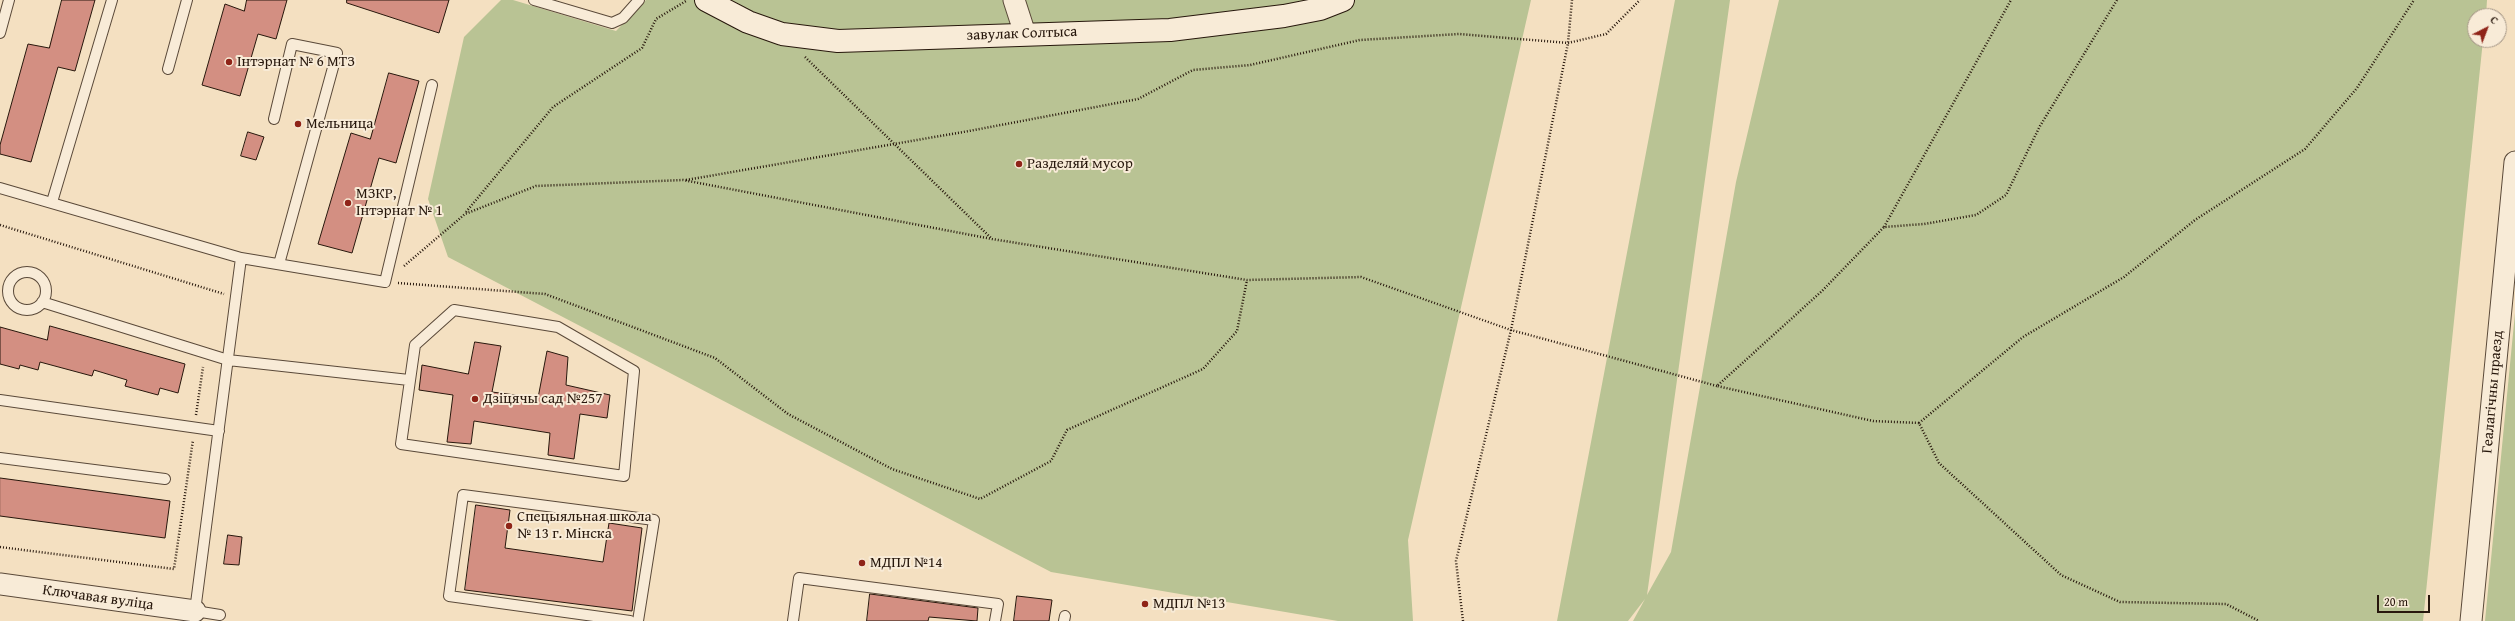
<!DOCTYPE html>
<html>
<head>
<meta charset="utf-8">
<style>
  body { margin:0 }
  #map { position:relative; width:2515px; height:621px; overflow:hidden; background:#f4e0c1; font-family:"Gentium Book Plus",serif }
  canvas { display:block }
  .north { position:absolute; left:2467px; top:8px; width:40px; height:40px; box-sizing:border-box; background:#f8ebd7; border:1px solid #a49686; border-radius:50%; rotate:42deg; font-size:11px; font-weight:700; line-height:16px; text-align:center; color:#27170c }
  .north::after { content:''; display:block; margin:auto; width:14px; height:18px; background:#8f2418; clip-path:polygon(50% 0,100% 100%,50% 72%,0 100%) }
  .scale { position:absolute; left:2377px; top:595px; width:53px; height:18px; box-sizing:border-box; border:2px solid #27170c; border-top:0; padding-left:5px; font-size:12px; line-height:14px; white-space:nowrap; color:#27170c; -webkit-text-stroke:3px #f8ebd7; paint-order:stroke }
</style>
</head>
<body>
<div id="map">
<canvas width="2515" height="621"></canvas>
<div class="north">С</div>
<div class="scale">20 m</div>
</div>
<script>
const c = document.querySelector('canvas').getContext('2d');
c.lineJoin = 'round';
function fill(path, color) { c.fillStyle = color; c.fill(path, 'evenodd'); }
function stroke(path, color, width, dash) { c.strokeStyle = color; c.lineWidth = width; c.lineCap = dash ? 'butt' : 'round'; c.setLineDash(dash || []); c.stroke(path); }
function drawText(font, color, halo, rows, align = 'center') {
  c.font = font + ' "Gentium Book Plus",serif'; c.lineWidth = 4; c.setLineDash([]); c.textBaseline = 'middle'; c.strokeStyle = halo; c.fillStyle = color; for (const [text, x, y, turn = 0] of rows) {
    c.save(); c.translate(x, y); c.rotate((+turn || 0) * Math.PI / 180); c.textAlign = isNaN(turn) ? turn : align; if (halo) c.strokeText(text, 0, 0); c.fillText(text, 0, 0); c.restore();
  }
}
const green = new Path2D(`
  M501 0H513L616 31 646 0H1531L1408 540 1413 621H1338L1051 572 448 257 428 199 464 37Z
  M1675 0H1730L1647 595 1671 552 1736 182 1779 0H2487L2486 16H2475V40H2483L2423 621H1633L1645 599 1628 621H1557Z
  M2515 313V621H2485Z`);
const building = new Path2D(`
  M62 0H95L75 71 58 67 31 162 0 154V145L28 44 49 48Z
  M247 0H287L276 39 258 34 240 96 202 85 225 4 244 11Z
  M347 0H449L439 33 347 3Z
  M389 73 419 81 396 163 379 158 352 253 318 244 351 133 370 139Z
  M248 132 264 137 256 160 241 156Z
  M50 326 185 364 178 393 160 388 158 395 125 386 127 380 94 370 92 376 40 362 38 370 20 365 19 369 0 364V327L47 340Z
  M475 342 501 346 492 392 538 398 547 351 568 357 566 385 610 395 607 418 580 414 574 459 548 455 550 433 474 421 471 444 447 442 453 395 419 390 422 365 468 374Z
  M0 478 170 501 165 538 0 516Z
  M476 505 510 510 505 548 603 562 609 523 642 528 632 611 465 590Z
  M228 535 242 537 239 565 224 564Z
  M870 594 978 608 977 621 929 617 928 621H867Z
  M1017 596 1052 600 1049 621H1014Z`);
const path = new Path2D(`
  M2117 0 2040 126 2006 195 1976 215 1924 224 1884 227 1822 291 1717 386 1873 421 1919 423 1939 463 2061 575 2120 602 2226 604 2259 621
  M805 57 992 239
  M686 180 969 131 1138 99 1193 70 1250 65 1360 40 1459 34 1568 43 1606 34 1640 0
  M466 212 553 107 642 48 656 19 686 1
  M0 225 224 294
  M1884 227 2011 0
  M404 266 465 214 536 186 683 180 992 239 1247 280 1361 277 1511 330 1717 386
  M398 283 545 294 715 358 788 414 892 469 980 499 1051 461 1067 430 1203 369 1237 331 1247 280
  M196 415 203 367
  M1919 423 2023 337 2124 277 2195 220 2305 149 2357 88 2414 0
  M0 547 174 569 193 440
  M1463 621 1456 561 1511 330 1568 43 1572 0`);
const lane = new Path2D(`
  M534 0 612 23 623 18 639 0
  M0 33 9 0
  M168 69 187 0
  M274 119 292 44 337 53 279 264
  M0 188 241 258 195 611 220 615
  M52 202 112 0
  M241 258 385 282 432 85
  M8 291a19 19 0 1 1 38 0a19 19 0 1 1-38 0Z
  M42 302 228 360 409 380
  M454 310 558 327 634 371 624 476 401 444 415 345Z
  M0 400 219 431
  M0 458 165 479
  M630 621 449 596 463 495 654 520 638 621
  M793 621 799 578 998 604 995 621
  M1064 621 1065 616`);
const street = new Path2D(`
  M1014 0 1025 34
  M0 584 195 611
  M2471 621 2515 162`);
const secondary = new Path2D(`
  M706 0 748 22 782 34 838 41 1170 30 1284 16 1320 9 1343 0`);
const markers = [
  [229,62,4,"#8f2418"],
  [298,124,4,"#8f2418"],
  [1019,164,4,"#8f2418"],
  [348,203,4,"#8f2418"],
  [475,399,4,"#8f2418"],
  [509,526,4,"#8f2418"],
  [862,563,4,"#8f2418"],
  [1145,604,4,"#8f2418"]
];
const streetNames = [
  ["завулак Солтыса",1022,34,-2],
  ["Геалагічны праезд",2493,392,-85],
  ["Ключавая вуліца",98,598,8]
];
const poiNames = [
  ["Інтэрнат № 6 МТЗ",237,62],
  ["Мельница",306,124],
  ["Разделяй мусор",1027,164],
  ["МЗКР,",356,194],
  ["Інтэрнат № 1",356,211],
  ["Дзіцячы сад №257",483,399],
  ["Спецыяльная школа",517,517],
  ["№ 13 г. Мінска",517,534],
  ["МДПЛ №14",870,563],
  ["МДПЛ №13",1153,604]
];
fill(green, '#b9c394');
fill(building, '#d38f82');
stroke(building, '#27170c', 1);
stroke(lane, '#5a4939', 12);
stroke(street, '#5a4939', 23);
stroke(secondary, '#27170c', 24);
stroke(path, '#27170c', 2.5, [1, 2]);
stroke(lane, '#f8ebd7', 10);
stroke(street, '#f8ebd7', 21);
stroke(secondary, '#f8ebd7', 22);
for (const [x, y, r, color] of markers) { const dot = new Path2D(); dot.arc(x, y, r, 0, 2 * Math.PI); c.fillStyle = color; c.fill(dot); stroke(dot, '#f8ebd7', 1.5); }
drawText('15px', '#27170c', '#f8ebd7', streetNames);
drawText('15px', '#27170c', '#f8ebd7', poiNames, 'left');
</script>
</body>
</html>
